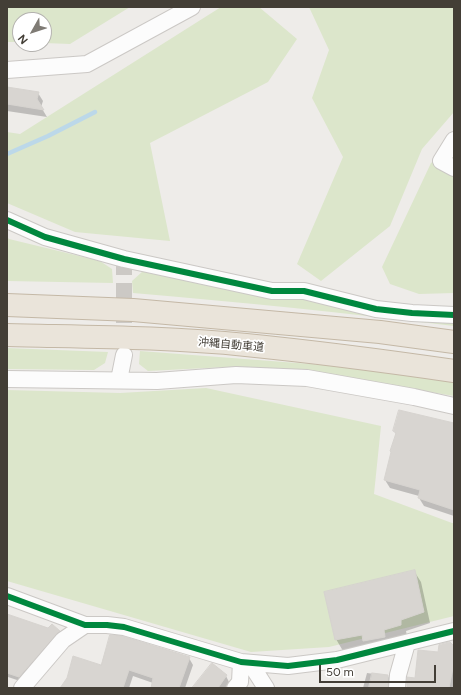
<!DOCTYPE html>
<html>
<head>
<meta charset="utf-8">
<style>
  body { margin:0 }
  #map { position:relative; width:461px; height:695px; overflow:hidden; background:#eeece9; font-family:Figtree,sans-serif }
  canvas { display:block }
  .frame { position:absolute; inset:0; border:8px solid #433e36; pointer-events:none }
  .north { position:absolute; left:12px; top:12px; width:40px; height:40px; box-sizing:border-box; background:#fff; border:1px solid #b4b2af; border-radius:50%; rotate:231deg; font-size:11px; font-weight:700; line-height:16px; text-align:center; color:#433e36 }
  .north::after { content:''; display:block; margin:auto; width:14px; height:18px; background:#7f7b75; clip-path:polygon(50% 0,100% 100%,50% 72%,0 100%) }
  .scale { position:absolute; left:319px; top:665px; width:117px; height:18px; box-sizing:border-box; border:2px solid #433e36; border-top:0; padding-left:5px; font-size:12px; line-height:14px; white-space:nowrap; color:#433e36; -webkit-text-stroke:3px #fff; paint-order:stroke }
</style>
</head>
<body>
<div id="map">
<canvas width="461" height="695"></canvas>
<div class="frame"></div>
<div class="north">N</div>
<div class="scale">50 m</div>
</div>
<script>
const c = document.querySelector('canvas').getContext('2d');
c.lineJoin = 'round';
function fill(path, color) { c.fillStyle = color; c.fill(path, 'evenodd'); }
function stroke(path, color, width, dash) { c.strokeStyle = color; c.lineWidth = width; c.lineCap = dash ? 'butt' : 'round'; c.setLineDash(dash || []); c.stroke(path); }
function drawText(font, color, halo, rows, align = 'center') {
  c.font = font + ' Figtree,"Noto Sans JP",sans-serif'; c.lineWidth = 3.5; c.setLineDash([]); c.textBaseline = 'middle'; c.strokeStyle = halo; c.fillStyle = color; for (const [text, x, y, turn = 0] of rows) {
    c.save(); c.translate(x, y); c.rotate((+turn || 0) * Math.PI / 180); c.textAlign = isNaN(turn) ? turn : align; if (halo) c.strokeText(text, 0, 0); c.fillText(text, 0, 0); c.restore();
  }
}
const green = new Path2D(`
  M7 7H130L70 44 44 43V20H20V42H7Z
  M221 7H259L297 39 268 82 150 143 170 241 75 232 7 203V132L20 134Z
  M309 7H454V112L422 149 390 226 321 281 297 264 343 157 312 98 329 50Z
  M454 145V293L419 294 390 284 382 267 431 163Z
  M7 237 9 239 100 261 112 269 113 283 7 281Z
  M150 270 316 302 428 319H454V326C347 313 241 302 133 293L132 281 143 271Z
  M7 348 108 352 105 363 94 370 7 369Z
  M140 351 376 369 454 381V396L324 374 226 367 148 371 139 364Z
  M206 388 381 426 374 494 452 523H454V616L329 647 251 652 7 581V390L120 393Z`);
const shadow = new Path2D(`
  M7 88 38 93 43 101 41 107 47 117 7 111Z
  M454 424V516L424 506 419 498V496L390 488 385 480 396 434 394 431Z
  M414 571 421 582 430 623 406 631 407 636 343 651 336 639Z
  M7 615 59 632 62 637 23 682 8 677 7 680Z
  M454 648 453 688H407L438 653Z
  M189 658 193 665 185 688H152L153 683 133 676 129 688H61L102 667Z
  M367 673 388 676 391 682V688H363Z
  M226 676 229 682 225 688H193Z`);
const stream = new Path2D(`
  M7 154 48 136 95 112`);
const building = new Path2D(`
  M7 87 39 92 37 99 44 110 7 104Z
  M399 410 454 423V510L418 498 420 490 384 480 391 452 390 451 396 433 393 431Z
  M415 570 424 612 401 620V625L384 630 385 637 363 641 362 635 335 640 324 592Z
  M7 614 48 628 52 624 60 631 19 677 7 673Z
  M110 635 122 636 190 657 179 688H151L153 678 129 670 123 688H60L67 678 73 656 101 665Z
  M450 642 454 646V663L449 688H407V677L415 678 418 650 438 652 439 645Z
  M212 663 227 675 218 688H192Z
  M372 673 388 675V688H369Z`);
const minorTunnel = new Path2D(`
  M124 259V348`);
const minor = new Path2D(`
  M7 70 87 64 192 7
  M454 140 441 161 454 168
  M7 220 45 237 124 259 272 291H304L376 309 412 313 454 315
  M7 379 157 381 236 375 307 378 414 397 454 406
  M119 380 124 355
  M7 596 85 625H107L124 627 241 662 288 666 337 660 454 631
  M250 663 266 688
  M22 688 63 640 85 625
  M235 688 240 682 241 662
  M397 688 398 675 407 643`);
const highway = new Path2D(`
  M7 305 133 310 380 332 454 342
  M7 335C87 337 167 337 246 345 316 352 385 361 454 371`);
const cycleway = new Path2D(`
  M7 220 45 237 124 259 272 291H304L376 309 412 313 454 315
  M7 596 85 625H107L124 627 241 662 288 666 337 660 454 631`);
const streetNames = [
  ["沖縄自動車道",231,345,5]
];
fill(green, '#dce6cb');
fill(shadow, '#0003');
stroke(stream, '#bcd8e9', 4.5);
fill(building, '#d8d5d1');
stroke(building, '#d6d3cf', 1);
stroke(minorTunnel, '#ccc9c5', 16, [16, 8]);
stroke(minor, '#cbc8c5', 18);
stroke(highway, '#c4b8a6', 24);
stroke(minor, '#fcfcfc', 16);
stroke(highway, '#eae4da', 22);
stroke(cycleway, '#00873e', 6);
drawText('11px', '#433e36', '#fff', streetNames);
</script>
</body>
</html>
